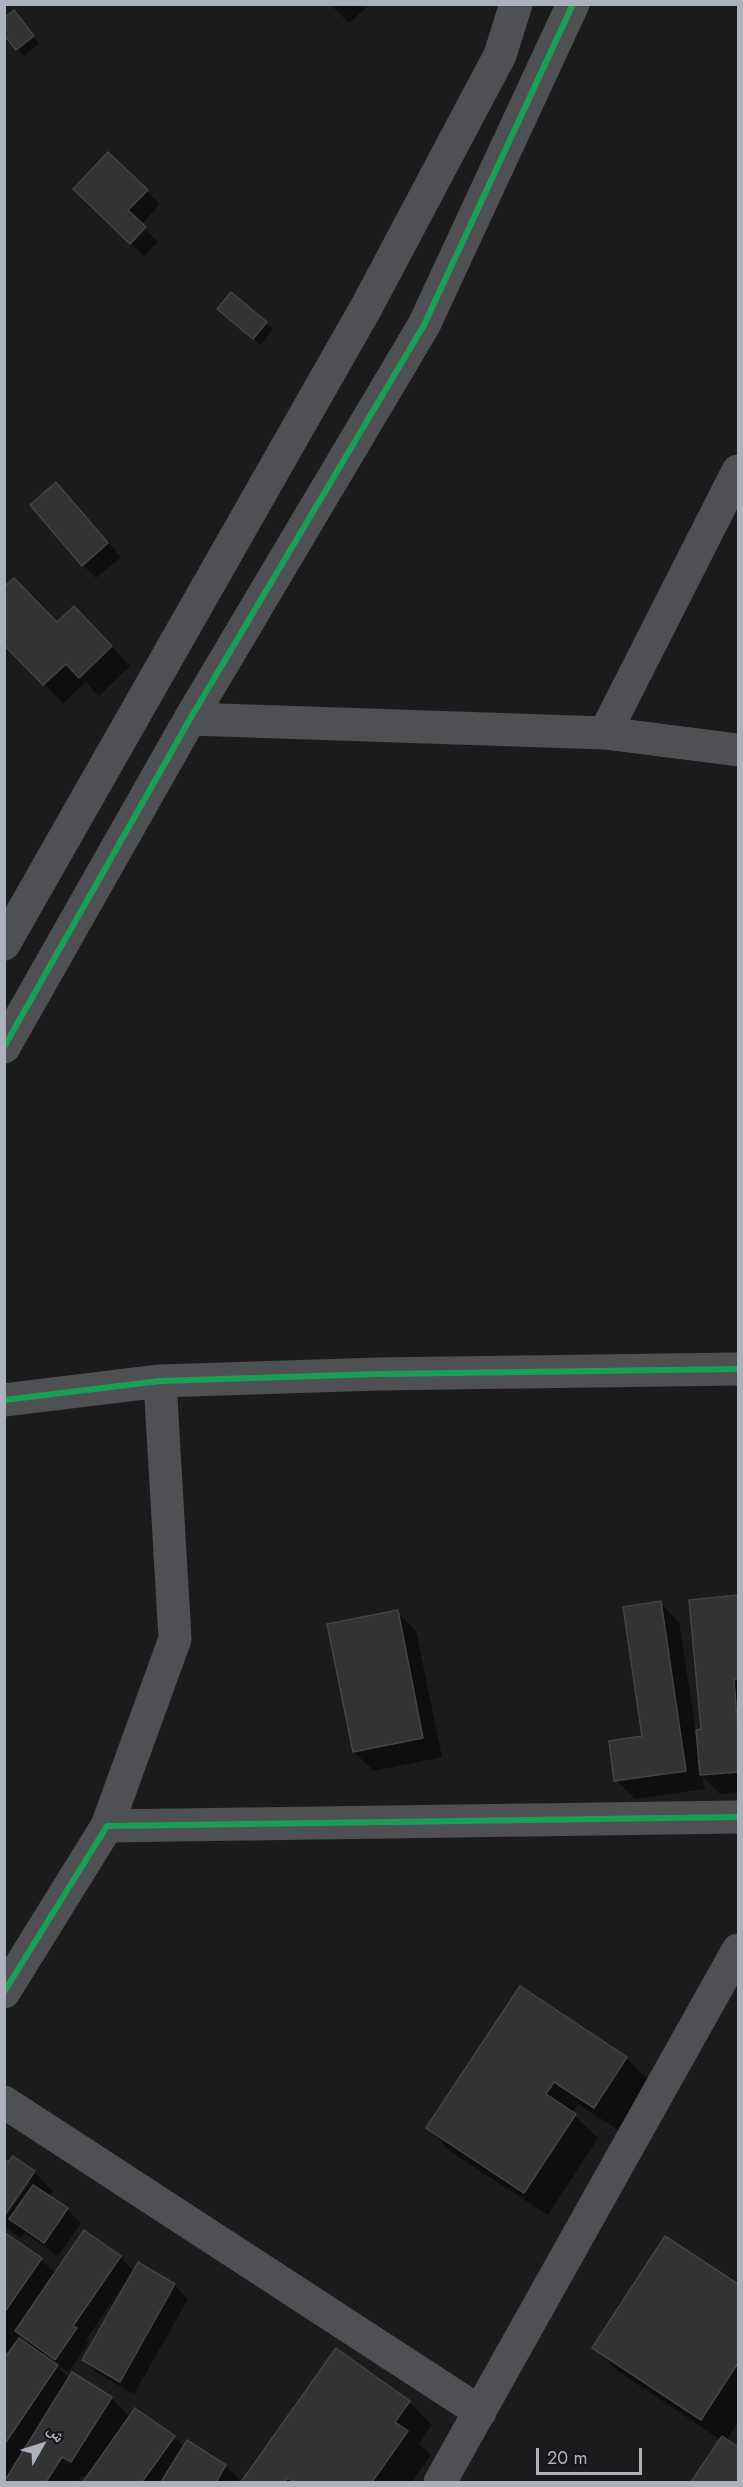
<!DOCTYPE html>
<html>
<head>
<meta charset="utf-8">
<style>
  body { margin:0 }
  #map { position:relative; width:743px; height:2487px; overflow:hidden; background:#1b1b1b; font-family:Jost,"Noto Naskh Arabic",sans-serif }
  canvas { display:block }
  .frame { position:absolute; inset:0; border:6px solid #adb1bb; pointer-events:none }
  .north { position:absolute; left:12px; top:2415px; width:60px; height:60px; -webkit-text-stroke:4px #151517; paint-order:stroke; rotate:51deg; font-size:16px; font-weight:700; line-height:24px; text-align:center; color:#adb1bb }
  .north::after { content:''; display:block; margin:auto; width:21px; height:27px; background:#adb1bb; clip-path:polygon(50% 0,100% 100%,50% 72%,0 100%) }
  .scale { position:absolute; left:536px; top:2448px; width:106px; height:27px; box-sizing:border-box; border:3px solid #adb1bb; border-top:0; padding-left:8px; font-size:18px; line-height:21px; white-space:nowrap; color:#adb1bb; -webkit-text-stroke:4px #151517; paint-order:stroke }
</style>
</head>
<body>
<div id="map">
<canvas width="743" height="2487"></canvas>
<div class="frame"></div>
<div class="north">ش</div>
<div class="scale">20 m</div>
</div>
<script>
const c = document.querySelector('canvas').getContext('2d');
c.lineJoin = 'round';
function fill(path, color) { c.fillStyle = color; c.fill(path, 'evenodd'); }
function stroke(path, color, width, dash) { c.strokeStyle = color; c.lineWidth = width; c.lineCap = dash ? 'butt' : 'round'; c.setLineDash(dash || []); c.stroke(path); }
const shadow = new Path2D(`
  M330 4H370L349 23Z
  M14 12 39 44 24 56 4 33Z
  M147 191 160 204 141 225 158 242 144 256 88 203Z
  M231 294 273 329 261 345 225 315Z
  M69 498 121 557 96 578 83 565Z
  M57 624 93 627 130 666 99 696 86 682 63 703 4 643Z
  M738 1596V1792L720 1794 702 1776 705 1789 635 1799 616 1780 643 1738 660 1603 679 1622 696 1731 703 1730 690 1601Z
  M397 1612 416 1631 442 1757 374 1771 354 1752Z
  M521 1988 626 2058 650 2082 618 2130 578 2104 572 2113 598 2138 548 2215 451 2152 428 2128Z
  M13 2158 34 2172 53 2191 49 2197 67 2209 81 2223 58 2256 25 2233 21 2238 4 2227V2219L31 2181H27L9 2164Z
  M4 2234 41 2259 56 2274 120 2257 134 2272 138 2264 175 2285 188 2299 134 2394 97 2373 84 2360 126 2285 124 2284 86 2340 89 2342 69 2372 55 2364 70 2379 111 2398 130 2417 174 2437 184 2447 187 2442 225 2466 239 2479 237 2482H85L88 2478 82 2475 77 2482H4V2362L10 2353 4 2350ZM21 2335 34 2348 33 2350 18 2339Z
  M666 2238 738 2286V2422L726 2441 738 2449V2482H693L721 2440 618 2371 594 2348Z
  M336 2350 409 2402 432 2425 419 2444 431 2455 412 2482H242Z`);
const building = new Path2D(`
  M14 10 34 36 16 50 4 35V18Z
  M108 152 148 190 128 210 146 227 130 244 73 189Z
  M231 292 267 322 253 339 217 309Z
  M56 482 108 543 82 566 30 505Z
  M14 578 57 622 74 606 112 646 79 678 66 664 43 685 4 645V587Z
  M738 1595V1679L734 1680 738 1730V1772L700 1775 696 1730 701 1729 689 1600Z
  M661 1601 686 1771 614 1781 609 1741 642 1736 623 1607Z
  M398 1610 423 1738 353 1752 327 1624Z
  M520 1986 627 2057 594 2108 554 2082 546 2094 576 2114 524 2193 426 2128Z
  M13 2156 35 2171 4 2216V2160L8 2162Z
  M33 2185 68 2208 44 2243 9 2219Z
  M84 2230 121 2256 73 2326 77 2328 55 2360 15 2331Z
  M4 2232 42 2258 4 2313Z
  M665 2236 738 2284V2363L701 2420 592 2348Z
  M138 2262 175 2284 120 2382 82 2360Z
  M19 2338 58 2365 4 2445V2359Z
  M336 2348 410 2401 395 2422 408 2431 372 2482H294L288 2478 284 2482H241Z
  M72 2372 112 2397 71 2462 62 2457 46 2482H4Z
  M135 2408 175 2436 142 2482H83Z
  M722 2436 738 2447V2482H691Z
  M187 2440 226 2465 216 2482H161Z`);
const minor = new Path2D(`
  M190 719 605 733 738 750
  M605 733 738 471
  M4 944 367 306 500 55 516 4
  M4 1047 190 719 424 325 573 4
  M4 1400 160 1381 378 1374 738 1369
  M107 1826 175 1639 160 1381
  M4 1992 107 1826 738 1817
  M4 2102 480 2412
  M440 2482 738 1950`);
const cycleway = new Path2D(`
  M4 1047 190 719 424 325 573 4
  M4 1400 160 1381 378 1374 738 1369
  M4 1992 107 1826 738 1817`);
fill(shadow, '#0007');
fill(building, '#333');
stroke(building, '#434447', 1.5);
stroke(minor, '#4f5054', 33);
stroke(cycleway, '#1a9f57', 6);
</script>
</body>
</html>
